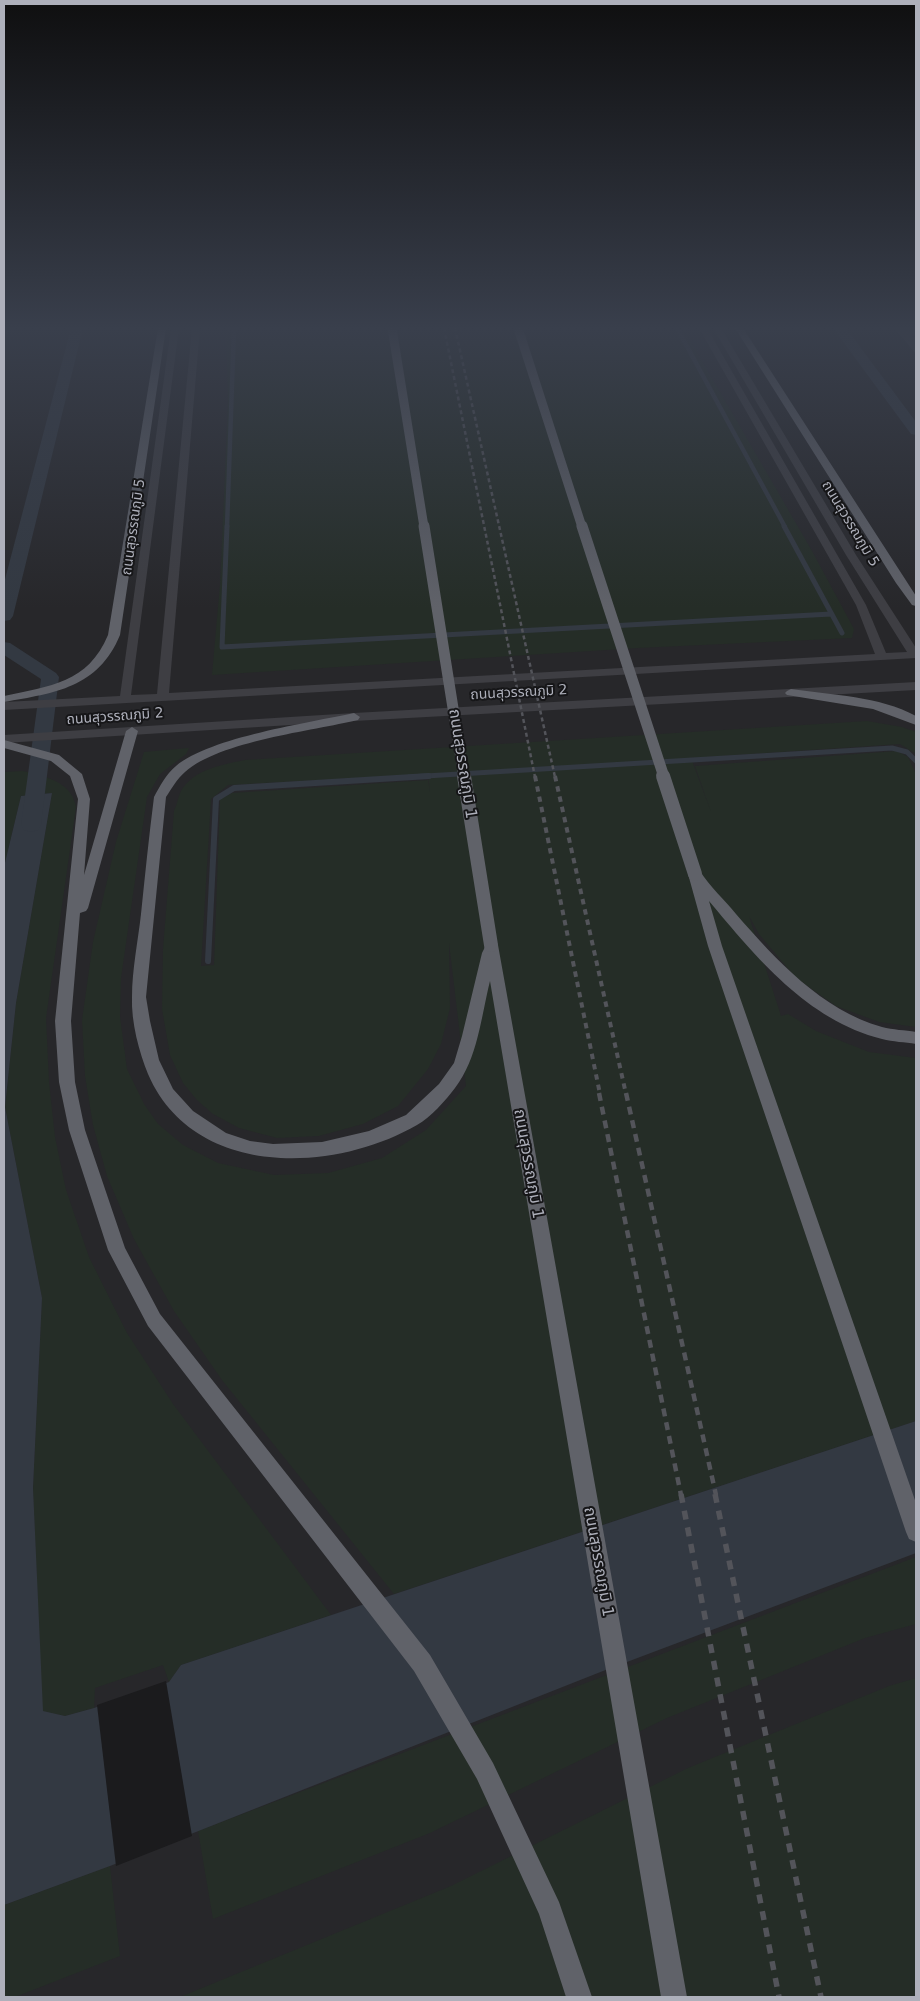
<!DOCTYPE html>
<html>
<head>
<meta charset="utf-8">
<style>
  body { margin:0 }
  #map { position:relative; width:920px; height:2001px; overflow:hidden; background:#1b1b1d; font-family:"DejaVu Sans",sans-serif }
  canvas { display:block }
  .frame { position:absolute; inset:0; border:5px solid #aeb0bb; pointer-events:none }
</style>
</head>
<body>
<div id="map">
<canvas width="920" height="2001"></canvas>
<div class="frame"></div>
</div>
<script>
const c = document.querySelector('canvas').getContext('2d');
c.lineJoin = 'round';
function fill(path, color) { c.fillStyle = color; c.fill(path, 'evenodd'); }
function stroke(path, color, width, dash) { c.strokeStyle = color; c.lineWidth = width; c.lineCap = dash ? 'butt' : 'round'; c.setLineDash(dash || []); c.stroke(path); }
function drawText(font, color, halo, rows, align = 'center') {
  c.font = font + ' "DejaVu Sans","Noto Sans Thai",sans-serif'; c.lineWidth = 4; c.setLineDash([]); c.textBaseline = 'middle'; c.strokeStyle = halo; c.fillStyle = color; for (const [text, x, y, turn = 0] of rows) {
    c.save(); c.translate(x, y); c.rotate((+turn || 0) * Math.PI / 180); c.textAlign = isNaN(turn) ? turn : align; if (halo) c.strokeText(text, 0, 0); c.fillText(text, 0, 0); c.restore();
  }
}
const built = new Path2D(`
  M4 328H916V1892L676 1997H4Z`);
const green = new Path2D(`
  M226 328H683L812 551 854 629 852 638 638 648 212 675 220 585 228 402Z
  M867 721 902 727 916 732V754L900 744 691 758 711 812 695 766 897 751 908 757 916 774V1027L879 1022 836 1006 796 978 759 934 749 916 781 1016 788 1014 816 1031 869 1052 916 1058V1421L394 1594 222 1380 174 1311 134 1239 107 1176 93 1125 85 1076 82 1020 93 942 116 842 144 752 189 748 186 754 160 774 147 797 121 978 120 1017 127 1069 144 1104 158 1124 183 1145 218 1163 274 1175 328 1173 382 1158 426 1130 466 1086 449 943 450 1008 441 1044 428 1069 398 1106 363 1124 319 1136 277 1138 239 1128 213 1114 197 1100 183 1083 170 1055 162 1009 163 949 174 811C177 805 178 797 181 791 194 769 222 765 245 760ZM428 774 430 792 428 780 232 793 220 799 214 965 201 966 211 799 228 785Z
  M23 771C45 776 72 782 76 807L46 1018 49 1082 55 1137 66 1190 89 1257 127 1333 173 1404 331 1615 181 1665 169 1682 163 1665 95 1688 94 1708 65 1716 42 1711 33 1488 42 1298 5 1107 16 1003 52 793 21 796 4 867V772Z
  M916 1557V1624L865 1638 667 1718 430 1833 213 1919 198 1831Z
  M916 1678V1997H180L451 1886 688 1768 889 1686Z
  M110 1866 120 1956 15 1997H4V1905Z`);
const water = new Path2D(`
  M52 793 16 1003 5 1107 42 1298 33 1488 43 1711 65 1716 94 1708 169 1682 181 1665 916 1421V1553L603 1671 110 1866 4 1905V867L21 796Z`);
const pier = new Path2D(`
  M166 1681 192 1836 116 1866 97 1705Z`);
const streamFar2 = new Path2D(`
  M677 328 785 527
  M227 527 234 328`);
const streamFar1 = new Path2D(`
  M227 526 222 647 831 614
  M784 526 842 633
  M409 777 892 748 907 752 916 761`);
const stream = new Path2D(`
  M208 961 216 799 234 788 429 776`);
const canal = new Path2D(`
  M71 328H83L13 616 10 620 4 621V583Z
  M833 328H846L916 422V435L911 434Z
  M4 642 10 643 56 673 59 677 41 825 38 830 31 832 24 830 21 825 41 679 4 655Z`);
const minor = new Path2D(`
  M171 328H179L131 695 157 694 192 328H200L169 693 875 654 856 605 699 328H707L866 605 886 653 907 652 846 555 713 328H721L856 555 916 648V658L4 710V702L120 696Z
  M916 682V690L354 721 4 743V735L354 713Z`);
const trunk = new Path2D(`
  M158 328H166L120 635C98 688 55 693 4 702V696C50 686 88 683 108 635Z
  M735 328H743L916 596V606L912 605 896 583Z
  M791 689C832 695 879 696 916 716V725L873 709 787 695 785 693 787 691Z
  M354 713 360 717 358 720C312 731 220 741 185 772 177 779 172 788 166 797L146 997 150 1021 159 1060 173 1089 193 1111 226 1133 250 1141 273 1144 322 1142 369 1131 406 1115 439 1084 454 1063 462 1036 482 953 484 949 486 941 491 940 496 941 498 945 687 1997H661L490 981C481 1017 478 1058 455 1088 445 1101 431 1117 417 1125 332 1174 193 1178 148 1074 139 1052 131 1022 132 997 132 970 138 941 141 914 145 875 149 836 154 797 160 786 166 774 176 766 211 737 308 723 354 713Z
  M132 727 138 731 88 908 86 911 80 913 71 1021 75 1082 85 1130 125 1248 160 1314 430 1655 493 1763 559 1902 592 1997H566L539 1914 477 1779 414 1671 148 1326 108 1250 69 1130 59 1082 55 1021 78 799 70 776 51 761 4 748V740L59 755 82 774 90 799 84 875 126 731Z
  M695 869 700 871C709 886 725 900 736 914 776 960 822 1010 882 1027 893 1030 905 1030 916 1032V1044C905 1042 893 1042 882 1039 807 1020 756 957 709 901L722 946 916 1503V1542L909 1539 906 1532 708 946 688 874 690 871Z`);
const railFar3 = new Path2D(`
  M444 328 535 777
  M455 328 555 777`);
const railFar2 = new Path2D(`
  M535 776 600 1094
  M555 776 626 1094`);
const railFar1 = new Path2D(`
  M599 1093 681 1495
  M626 1093 716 1495`);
const rail = new Path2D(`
  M681 1494 779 1997
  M715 1494 821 1997`);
const trunkBridgeFar2 = new Path2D(`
  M392 328 424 527
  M518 328 582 527`);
const trunkBridgeFar1 = new Path2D(`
  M424 526 464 777
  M582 526 664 777`);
const trunkBridge = new Path2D(`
  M464 776 491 945
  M663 776 695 874`);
const wall = new Path2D(`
  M896 328H916V354L895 329Z`);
const shadedWall = new Path2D(`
  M4 328H9L4 342Z`);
const building = new Path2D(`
  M908 328H916V338Z`);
const farStreetnames = [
  ["ถนนสุวรรณภูมิ 5",850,524,59],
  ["ถนนสุวรรณภูมิ 5",134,527,-82],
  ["ถนนสุวรรณภูมิ 2",519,693,-3],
  ["ถนนสุวรรณภูมิ 2",115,717,-4]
];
const streetNames = [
  ["ถนนสุวรรณภูมิ 1",462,764,81],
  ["ถนนสุวรรณภูมิ 1",528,1164,80],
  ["ถนนสุวรรณภูมิ 1",598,1562,80]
];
fill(built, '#27272a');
fill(green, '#252d27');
fill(water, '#333942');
fill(pier, '#1b1b1d');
stroke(streamFar2, '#333942', 4.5);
stroke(streamFar1, '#333942', 5);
stroke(stream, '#333942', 6);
fill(canal, '#333942');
fill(minor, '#3e3e43');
fill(trunk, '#606269');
stroke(railFar3, '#53545a', 2.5, [4, 3]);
stroke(railFar2, '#53545a', 4, [5.5, 5]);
stroke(railFar1, '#53545a', 4.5, [8, 6]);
stroke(rail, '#53545a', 5.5, [9, 8]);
stroke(trunkBridgeFar2, '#606269', 9);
stroke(trunkBridgeFar1, '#606269', 11);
stroke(trunkBridge, '#606269', 14);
fill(wall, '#3e3e42');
fill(shadedWall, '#323236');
fill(building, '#48484d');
stroke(building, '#323236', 1);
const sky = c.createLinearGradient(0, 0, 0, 608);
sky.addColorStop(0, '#0f0f10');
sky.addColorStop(0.54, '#393f4c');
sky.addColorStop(1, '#393f4c00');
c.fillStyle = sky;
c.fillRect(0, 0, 920, 608);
drawText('14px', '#aeb0bb', '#161618', farStreetnames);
drawText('16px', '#aeb0bb', '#161618', streetNames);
</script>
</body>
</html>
